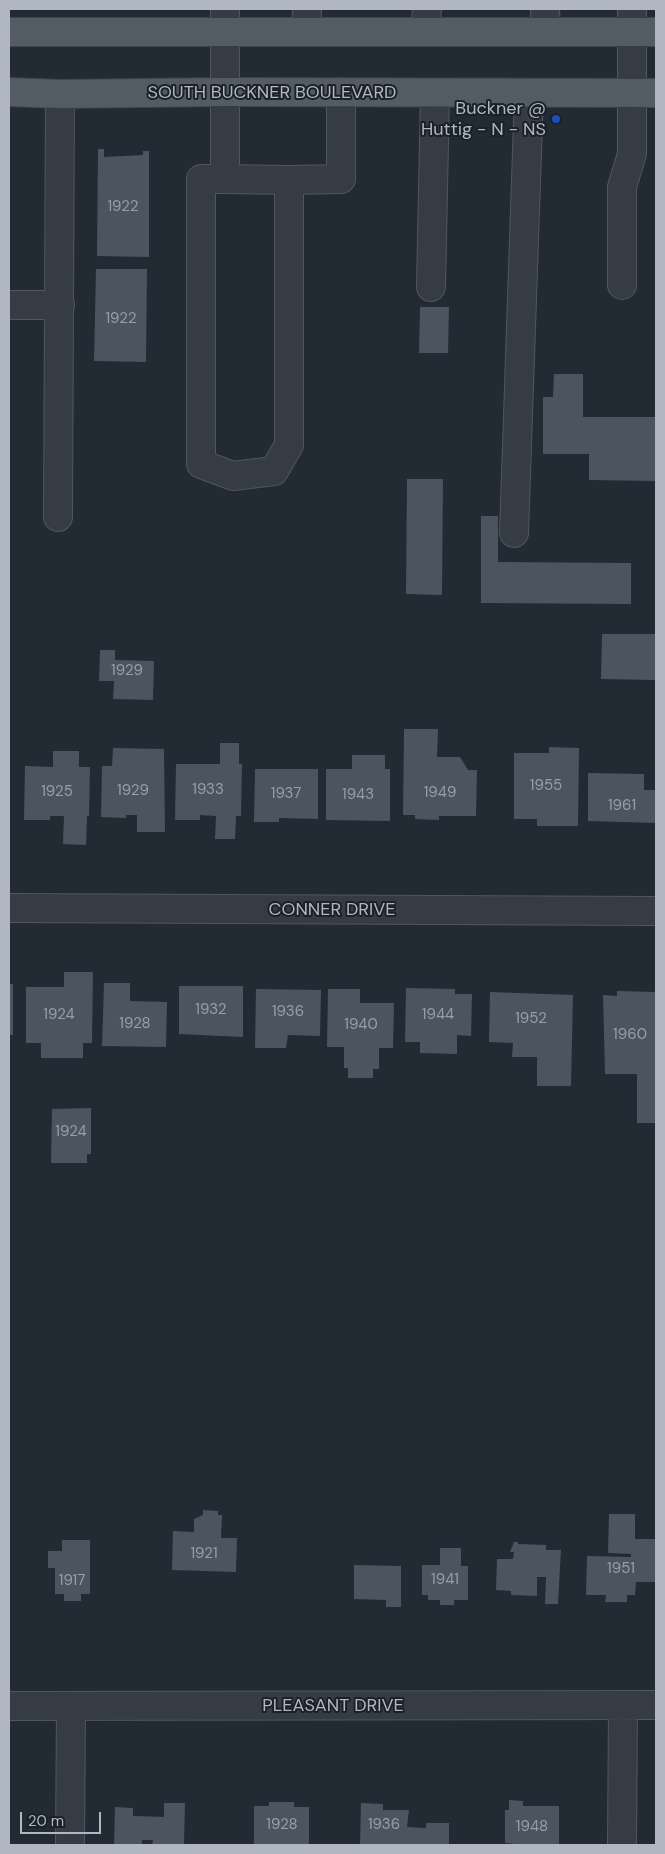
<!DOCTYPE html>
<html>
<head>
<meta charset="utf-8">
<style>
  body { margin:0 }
  #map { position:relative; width:665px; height:1854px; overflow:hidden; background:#222a34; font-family:"DM Sans",sans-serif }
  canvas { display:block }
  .frame { position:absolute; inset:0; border:10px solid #b0b7c2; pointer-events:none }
  .scale { position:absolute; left:20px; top:1812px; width:81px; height:22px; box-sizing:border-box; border:2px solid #b0b7c2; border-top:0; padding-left:6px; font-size:15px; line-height:18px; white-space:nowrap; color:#b0b7c2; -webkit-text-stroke:4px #1b2129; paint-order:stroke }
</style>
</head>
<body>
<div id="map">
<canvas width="665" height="1854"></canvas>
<div class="frame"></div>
<div class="scale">20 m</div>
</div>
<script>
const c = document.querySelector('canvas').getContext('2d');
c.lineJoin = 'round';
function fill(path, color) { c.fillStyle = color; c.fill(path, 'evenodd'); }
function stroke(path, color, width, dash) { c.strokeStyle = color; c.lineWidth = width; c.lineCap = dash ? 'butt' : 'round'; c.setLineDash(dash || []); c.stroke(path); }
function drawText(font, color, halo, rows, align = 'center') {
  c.font = font + ' "DM Sans",sans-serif'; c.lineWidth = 4; c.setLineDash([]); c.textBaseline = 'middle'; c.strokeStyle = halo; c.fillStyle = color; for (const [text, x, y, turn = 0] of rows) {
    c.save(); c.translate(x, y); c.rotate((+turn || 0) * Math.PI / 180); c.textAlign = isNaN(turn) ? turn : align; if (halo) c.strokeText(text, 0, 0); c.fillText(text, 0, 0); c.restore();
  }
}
const building = new Path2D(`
  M98 149H104V157L143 155V151H149V257L97 256Z
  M96 269H147L146 362 94 361Z
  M420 307H449L448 353H419Z
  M554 374H583V417H656V481L589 480V454H543V397H553Z
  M407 479H443L442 595 406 594Z
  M481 516H498V562L631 563V604L481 603Z
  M602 634H656V680L601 679Z
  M100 650H115V660L154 661 153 700 113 699 114 681H99Z
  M404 729H438L437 757H460L468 770H477L476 816H439V820L415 819V815H403Z
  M220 743H239V764H242L241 816H236L235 839H215L216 816 200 815V820H175L176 764H220Z
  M549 747 579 748 578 826H537V819H514V753H549Z
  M113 748 164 749 165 832H137V815H126V818L101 817 102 766H112Z
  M53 751H79V767H90L89 816H87L86 845 63 844 64 816H50V820H24L25 766 53 767Z
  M352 755H385V769H390V821L326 820V769H352Z
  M255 769H318V819L279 818V822H254Z
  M588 773 644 774V790H656V823L588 821Z
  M64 972H93L92 1043H83V1058H41V1043H26V987H64Z
  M104 983H130V1001L167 1002 166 1047 102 1046Z
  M9 984H13V1035H9Z
  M179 986H243V1037L179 1034Z
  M406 988 455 989V994H472L471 1036 457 1035V1054L420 1053V1042H405Z
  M256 989 321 990 320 1036 288 1035 286 1048H255Z
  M328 989H360V1003H394L393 1048H379V1069H373V1078H348V1068H344V1047H327Z
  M617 991 656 992V1123H637V1074H605L603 995 617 996Z
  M490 992 573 995 571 1086H537V1057H512L513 1043 489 1042Z
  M91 1108V1154H87V1163H51L52 1109Z
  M203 1510 218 1511V1515H222L221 1538H237L236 1572 172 1570 173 1531 194 1532V1519L203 1515Z
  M609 1514H635V1539H656V1582H636L635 1595H627V1602H605L606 1595H586L587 1556 631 1557V1554L608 1553Z
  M62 1540H90V1594H81V1601H64V1594H55V1568H48V1551H62Z
  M514 1542H518V1544L546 1545V1550H561L558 1604H545L546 1577H537V1596L511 1595V1591L496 1590 497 1559H513L514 1552H510Z
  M440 1548H461V1566H468V1600H454V1605H440V1600H428V1595H422V1565H440Z
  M354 1565 401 1566V1607H386V1600L354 1599Z
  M509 1800 523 1801V1806H559V1845H515V1844L505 1843V1810H509Z
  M269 1802H294V1807H309V1845H297V1844L254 1845V1806H269Z
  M164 1803H185L184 1845H152L153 1840H142V1845H114L115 1807 133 1808V1816L164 1817Z
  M361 1803 383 1804V1810H409L407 1827 426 1828V1823H449V1845H360Z`);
const minor = new Path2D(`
  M225 9V179H201V464L233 476 274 471 289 445V180L341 179V92
  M545 9 546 32
  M306 32 307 9
  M425 32 427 9
  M225 179 289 180
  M622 285V187L632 154V9
  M431 287 435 93
  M9 305H60
  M58 517 60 94
  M514 533 529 93
  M9 908 656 911
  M9 1706 656 1705
  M70 1845 71 1706
  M622 1845 623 1706`);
const major = new Path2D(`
  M9 32H656
  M9 92 60 94 225 92 656 93`);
const markers = [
  [556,119,5,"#1a4fb4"]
];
const numberNames = [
  ["1922",123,207],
  ["1922",121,319],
  ["1929",127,671],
  ["1955",546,786],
  ["1933",208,790],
  ["1929",133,791],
  ["1925",57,792],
  ["1949",440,793],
  ["1937",286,794],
  ["1943",358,795],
  ["1961",622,806],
  ["1932",211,1010],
  ["1936",288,1012],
  ["1924",59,1015],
  ["1944",438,1015],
  ["1952",531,1019],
  ["1928",135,1024],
  ["1940",361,1025],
  ["1960",630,1035],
  ["1924",71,1132],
  ["1921",204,1554],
  ["1951",621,1569],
  ["1941",445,1580],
  ["1917",72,1581],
  ["1928",282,1825],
  ["1936",384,1825],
  ["1948",532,1827]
];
const streetNames = [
  ["SOUTH BUCKNER BOULEVARD",272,93],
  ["CONNER DRIVE",332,910],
  ["PLEASANT DRIVE",333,1706]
];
const poiNames = [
  ["Buckner @",546,109],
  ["Huttig - N - NS",546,130]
];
fill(building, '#4b5560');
stroke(minor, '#505760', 30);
stroke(major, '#3f454f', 30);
stroke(minor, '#353c45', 28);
stroke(major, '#535b65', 28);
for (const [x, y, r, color] of markers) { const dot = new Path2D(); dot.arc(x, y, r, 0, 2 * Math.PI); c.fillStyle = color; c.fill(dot); stroke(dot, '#1b2129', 2); }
drawText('15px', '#979eaa', null, numberNames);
drawText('18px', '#b0b7c2', '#1b2129', streetNames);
drawText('18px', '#b0b7c2', '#1b2129', poiNames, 'right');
</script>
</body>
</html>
